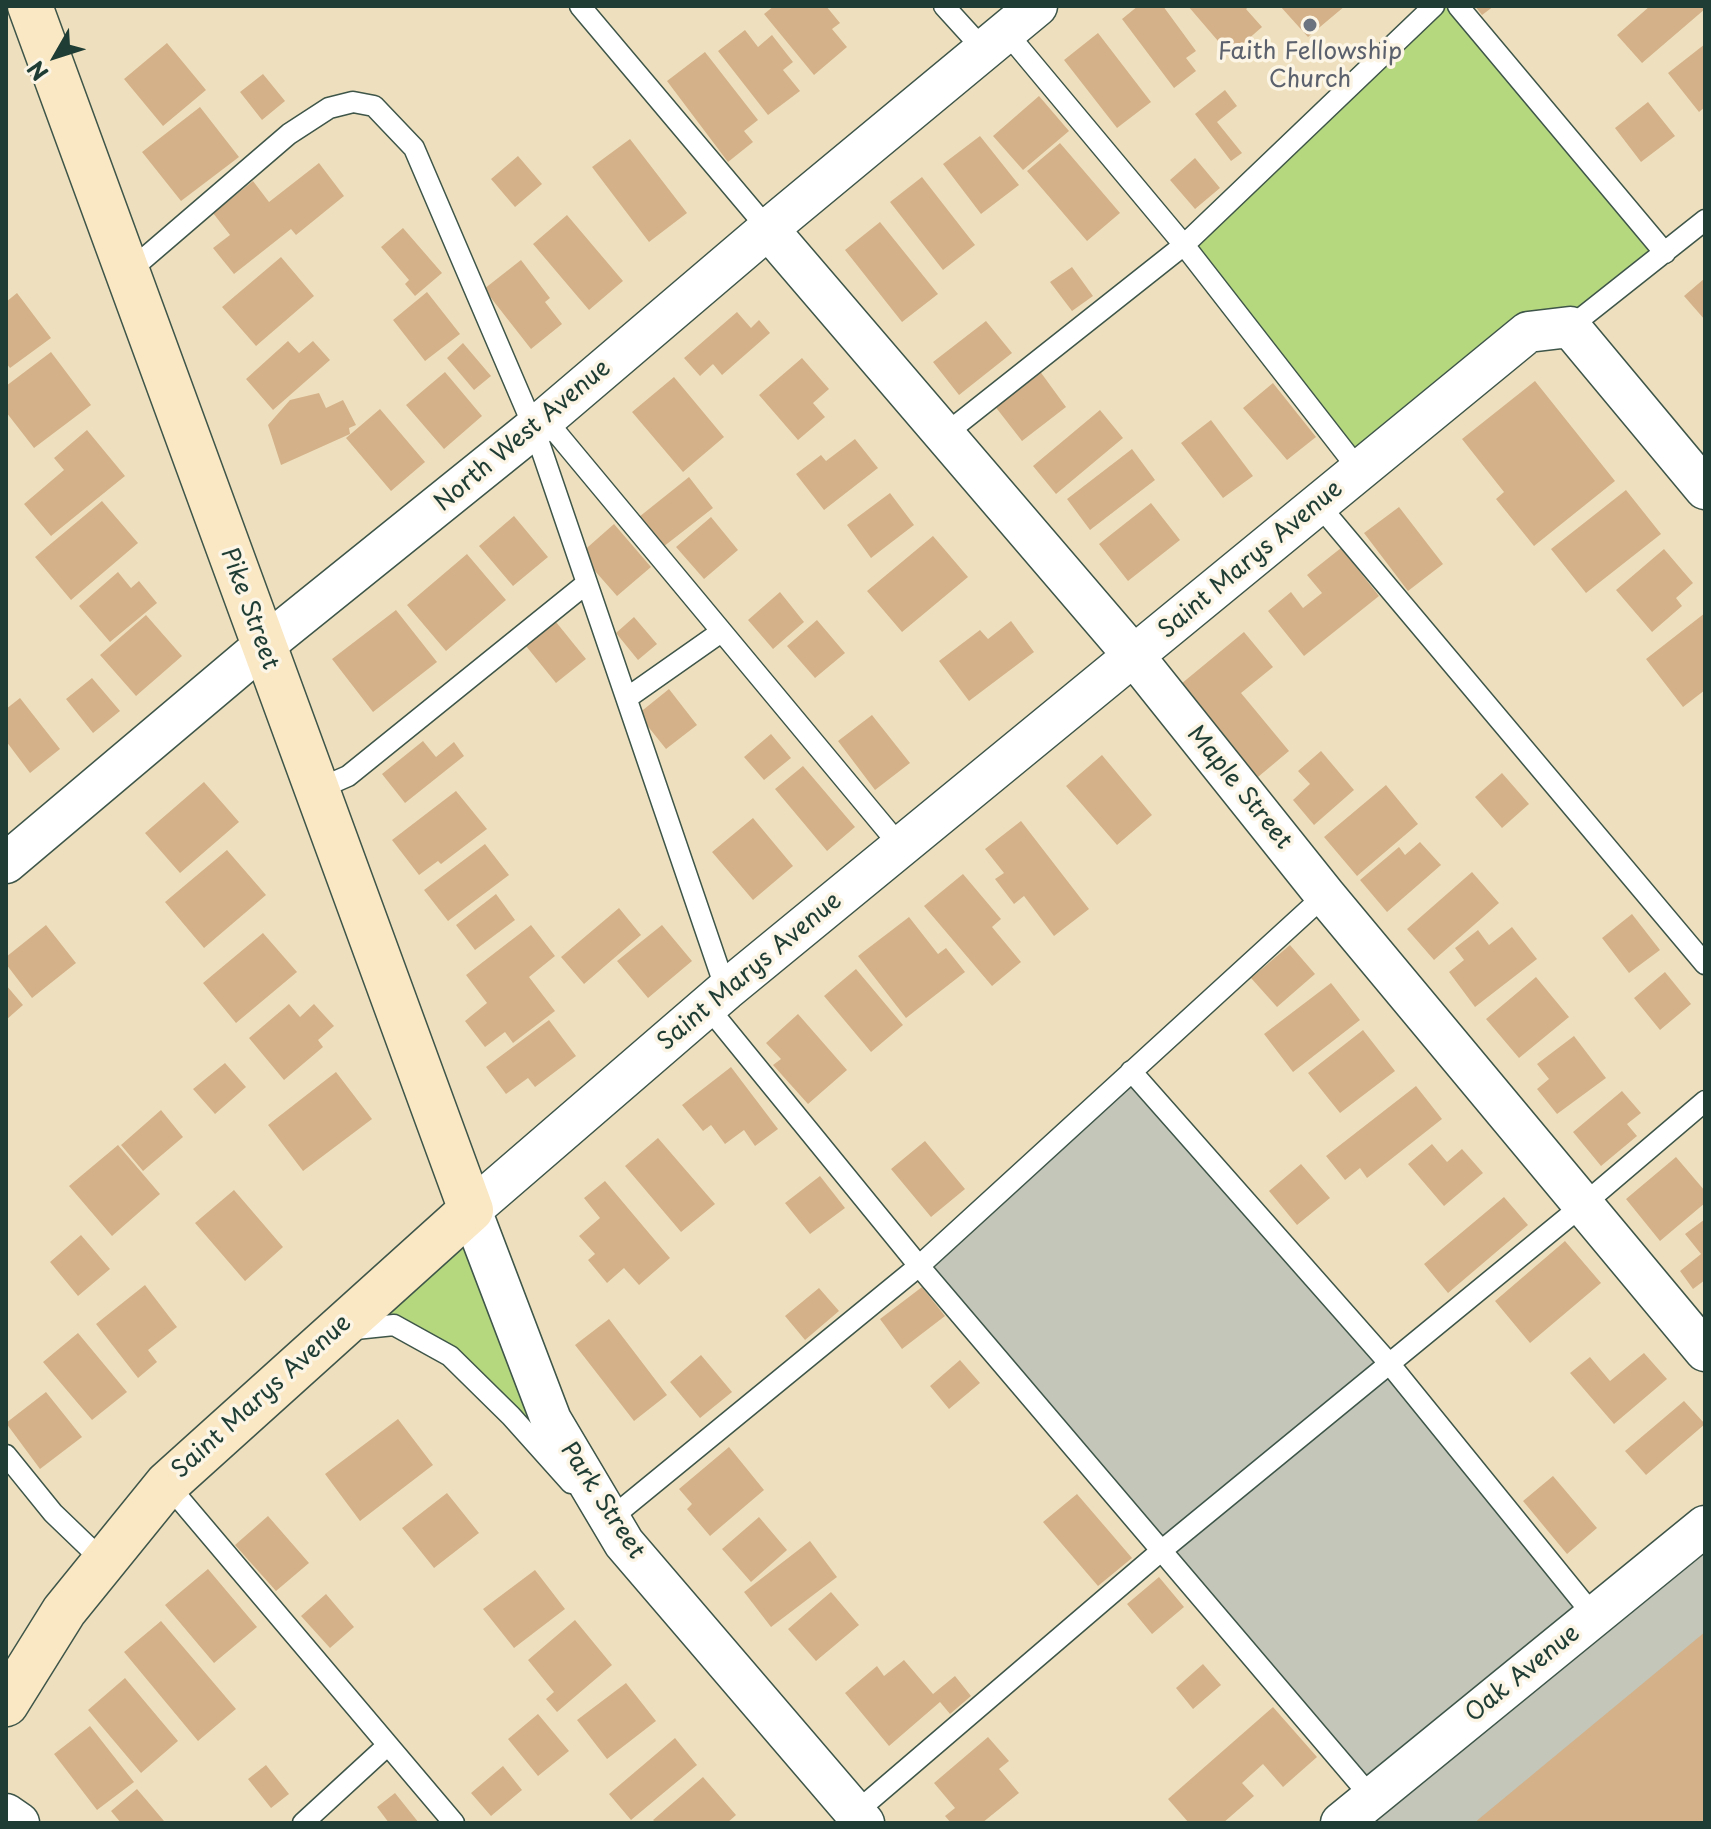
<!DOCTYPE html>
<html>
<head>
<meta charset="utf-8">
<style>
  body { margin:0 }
  #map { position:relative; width:1711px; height:1829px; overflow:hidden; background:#eee0be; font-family:"Playpen Sans",sans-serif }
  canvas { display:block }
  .frame { position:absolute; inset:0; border:8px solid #1f3d34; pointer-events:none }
  .north { position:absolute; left:16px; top:16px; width:80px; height:80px; -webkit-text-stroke:6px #fcf5e5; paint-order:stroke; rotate:231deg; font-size:22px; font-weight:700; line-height:32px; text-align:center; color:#1f3d34 }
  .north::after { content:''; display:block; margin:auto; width:28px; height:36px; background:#1f3d34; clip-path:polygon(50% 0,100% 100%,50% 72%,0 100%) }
</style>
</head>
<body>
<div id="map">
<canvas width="1711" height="1829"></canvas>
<div class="frame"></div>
<div class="north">N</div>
</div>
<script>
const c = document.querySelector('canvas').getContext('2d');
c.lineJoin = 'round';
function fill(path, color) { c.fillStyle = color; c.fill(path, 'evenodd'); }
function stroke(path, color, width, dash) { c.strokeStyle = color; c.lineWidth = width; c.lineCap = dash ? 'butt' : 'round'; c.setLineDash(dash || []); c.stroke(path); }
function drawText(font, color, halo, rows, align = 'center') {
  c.font = font + ' "Playpen Sans",sans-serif'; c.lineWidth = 7; c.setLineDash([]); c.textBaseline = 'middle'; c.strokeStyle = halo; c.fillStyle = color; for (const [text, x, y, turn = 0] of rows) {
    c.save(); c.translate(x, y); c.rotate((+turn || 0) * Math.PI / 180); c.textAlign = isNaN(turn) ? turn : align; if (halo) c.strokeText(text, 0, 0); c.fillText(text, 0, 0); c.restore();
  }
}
const industrial = new Path2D(`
  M1131 1071 1594 1616 1705 1526V1823H1341L1371 1799 919 1266Z`);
const green = new Path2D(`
  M1434 6H1458L1665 253 1359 470 1184 245Z
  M471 1210 624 1543 511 1416 394 1325 334 1331Z`);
const building = new Path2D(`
  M774 6H826L840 23 832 29 847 47 814 75 764 14Z
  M1138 6H1163L1196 51 1186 58 1196 71 1174 88 1122 19Z
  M1188 6H1250L1246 9 1262 27 1230 55Z
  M1280 6H1345L1308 37Z
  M1475 6H1494L1482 15Z
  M1650 6H1705V9L1642 63 1617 35Z
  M745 30 758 47 772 35 793 62 783 70 800 91 768 115 718 51Z
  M1098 33 1151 102 1117 128 1064 60Z
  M167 43 206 90 163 126 124 79Z
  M1705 44V107L1699 112 1668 73Z
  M705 52 758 120 744 131 753 142 728 162 667 81Z
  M263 74 285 101 262 120 240 92Z
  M1225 90 1237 106 1217 122 1242 153 1231 161 1195 114Z
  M1039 96 1069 131 1023 170 993 136Z
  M1648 102 1675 136 1641 162 1615 128Z
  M200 107 239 157 181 201 142 152Z
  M980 136 1019 185 981 214 943 164Z
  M630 139 687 213 649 242 592 167Z
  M1060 143 1120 213 1087 241 1027 171Z
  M518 156 542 184 515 207 491 179Z
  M1195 158 1220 188 1195 209 1170 180Z
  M319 163 344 196 296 235 291 229 234 274 213 248 230 235 213 213 253 181 269 202Z
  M922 177 975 245 943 270 890 202Z
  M567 215 623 281 589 310 533 244Z
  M880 222 938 294 902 322 845 250Z
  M403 228 442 273 415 296 405 284 409 280 381 247Z
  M281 257 314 296 256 346 222 307Z
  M521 260 550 298 545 302 562 324 531 349 484 289Z
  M1072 267 1093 296 1072 311 1050 282Z
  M1705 278V320L1684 296Z
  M427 292 460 334 425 361 393 320Z
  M17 293 51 338 10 368 6 363V302Z
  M737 312 751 328 759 320 770 333 722 375 713 364 700 376 684 358Z
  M986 321 1012 353 959 395 933 362Z
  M288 341 299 353 313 341 330 360 273 410 246 379Z
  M463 343 491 376 474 390 447 358Z
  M51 352 91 405 34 448 6 412V386Z
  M802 358 829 389 813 403 825 417 798 440 759 395Z
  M1039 370 1066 407 1022 441 994 405Z
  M445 372 482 416 444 449 406 405Z
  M674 377 724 437 683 472 632 412Z
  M1535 381 1615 481 1534 546 1496 499 1504 492 1462 439Z
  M1273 383 1316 437 1287 460 1243 408Z
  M319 393 326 408 343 400 356 425 349 428 350 434 281 465 268 425 290 400Z
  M380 409 425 462 391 491 346 438Z
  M1100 410 1123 438 1056 494 1033 466Z
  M1211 420 1253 476 1223 498 1181 443Z
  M87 430 125 476 51 536 24 504 64 470 54 458Z
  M855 439 878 468 824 510 796 474 821 455 826 461Z
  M1132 449 1155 480 1090 530 1067 499Z
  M689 477 713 508 663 547 639 517Z
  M1626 490 1661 534 1586 593 1551 549Z
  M890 493 914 525 871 558 847 525Z
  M102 501 138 543 71 600 35 557Z
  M1151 503 1180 540 1128 581 1099 544Z
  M1399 507 1443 564 1408 591 1364 533Z
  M514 516 548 557 513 586 479 546Z
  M711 517 738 550 704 579 676 547Z
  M614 524 651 567 617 596 580 554Z
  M933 536 968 577 902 632 867 591Z
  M1341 548 1379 596 1304 656 1268 611 1291 592 1303 608 1322 593 1307 575Z
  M1664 549 1693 583 1676 598 1682 606 1652 632 1616 590Z
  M467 554 506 600 446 651 407 605Z
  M118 572 131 588 139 581 157 603 110 642 79 606Z
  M780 592 804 622 773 649 748 620Z
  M396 610 437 662 373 712 332 659Z
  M1705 613V690L1683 707 1646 659Z
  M146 615 182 656 136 696 100 655Z
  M634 617 657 644 638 660 616 633Z
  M817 620 845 653 815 678 787 646Z
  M1011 621 1034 652 969 701 939 661 980 630 988 639Z
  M556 622 586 659 556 683 526 646Z
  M1244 632 1273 667 1241 693 1289 751 1258 777 1181 684Z
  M92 678 120 711 93 733 66 699Z
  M669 689 697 725 666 749 638 714Z
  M20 698 60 749 30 773 6 741V709Z
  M872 715 910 763 875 790 838 741Z
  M771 734 791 758 764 780 744 757Z
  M423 741 436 757 454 742 464 756 405 803 382 774Z
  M1321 751 1354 790 1314 825 1293 800 1310 784 1298 771Z
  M1102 755 1152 815 1117 845 1066 786Z
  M803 766 855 827 827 851 775 789Z
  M1502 773 1529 804 1502 828 1475 797Z
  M204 782 239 822 180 873 145 833Z
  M1386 785 1418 824 1357 876 1324 837Z
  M456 791 487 829 441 864 438 861 419 875 392 840Z
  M753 818 793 866 753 900 712 852Z
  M1021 821 1089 909 1054 936 1024 896 1014 904 995 879 1004 873 985 849Z
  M1420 842 1441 865 1387 912 1360 880 1399 847 1405 855Z
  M485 844 509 875 448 921 424 890Z
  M227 850 266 895 204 948 165 902Z
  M1472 872 1499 903 1434 960 1407 929Z
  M963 874 1001 919 992 927 1021 962 992 986 924 906Z
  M496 894 515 920 475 950 456 925Z
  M619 908 641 935 584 984 561 957Z
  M1632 914 1660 950 1629 973 1602 938Z
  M909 917 938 954 946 948 965 972 906 1018 858 956Z
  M46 925 76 963 32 998 6 964V957Z
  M531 925 555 956 529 977 555 1011 513 1043 505 1032 485 1047 465 1021 487 1003 466 975Z
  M662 925 692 961 648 998 617 961Z
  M1512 927 1537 959 1475 1007 1449 972 1464 960 1455 948 1478 930 1489 945Z
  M263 933 297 972 236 1023 203 983Z
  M1290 945 1315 974 1277 1007 1251 978Z
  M856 969 903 1025 871 1052 824 996Z
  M1665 972 1691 1004 1660 1030 1634 998Z
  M1536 977 1569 1017 1519 1058 1486 1019Z
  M1331 983 1360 1020 1293 1072 1264 1034Z
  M6 985 23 1005 6 1020Z
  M289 1004 300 1017 314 1004 334 1026 318 1040 323 1047 284 1080 249 1038Z
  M798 1014 847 1070 808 1104 773 1065 781 1059 766 1043Z
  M549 1020 576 1056 535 1087 528 1078 506 1094 486 1067Z
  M1363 1030 1395 1071 1340 1113 1308 1073Z
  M1574 1036 1606 1078 1557 1114 1537 1089 1549 1079 1537 1064Z
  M225 1063 246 1087 215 1114 193 1089Z
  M731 1067 778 1129 755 1146 744 1130 725 1144 711 1125 703 1131 682 1105Z
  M336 1072 372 1119 303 1171 268 1125Z
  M1416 1086 1442 1119 1367 1178 1360 1168 1345 1180 1326 1156Z
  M1622 1091 1641 1113 1627 1124 1637 1136 1601 1166 1573 1132Z
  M161 1110 183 1137 143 1171 121 1145Z
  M658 1138 715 1204 681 1232 625 1166Z
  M925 1141 965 1189 931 1217 891 1169Z
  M1432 1144 1447 1162 1462 1149 1483 1173 1444 1206 1408 1164Z
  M118 1145 160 1194 112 1236 69 1186Z
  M1676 1157 1705 1191V1203L1660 1241 1626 1199Z
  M1301 1164 1330 1198 1297 1225 1269 1191Z
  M820 1176 845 1208 810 1234 785 1203Z
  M605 1181 670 1258 639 1285 624 1268 607 1283 588 1260 595 1254 579 1236 600 1218 584 1198Z
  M234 1190 283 1247 245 1281 195 1223Z
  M1504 1197 1528 1225 1448 1293 1424 1264Z
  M1705 1219V1280L1693 1289 1680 1271 1701 1254 1685 1234Z
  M81 1235 110 1269 78 1296 50 1262Z
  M1565 1241 1601 1283 1530 1343 1495 1301Z
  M145 1285 177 1327 148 1350 157 1362 138 1378 96 1324Z
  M922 1287 945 1316 902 1349 880 1319Z
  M819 1288 839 1311 805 1340 785 1316Z
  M609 1319 667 1395 634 1421 575 1345Z
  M78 1333 127 1392 92 1420 43 1362Z
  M1644 1353 1667 1379 1614 1424 1570 1373 1590 1357 1610 1381Z
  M701 1355 732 1392 700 1418 670 1382Z
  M960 1360 980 1383 949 1409 930 1386Z
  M46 1392 82 1437 40 1469 6 1423Z
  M1684 1401 1705 1424 1646 1475 1625 1451Z
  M398 1419 433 1465 360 1521 325 1474Z
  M729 1447 764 1490 710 1536 687 1509 692 1504 679 1489Z
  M1553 1476 1597 1528 1567 1554 1523 1501Z
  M447 1493 479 1533 434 1568 402 1528Z
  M1077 1494 1132 1558 1098 1586 1043 1522Z
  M268 1516 309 1563 276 1591 235 1545Z
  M759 1517 787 1550 751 1582 722 1549Z
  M810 1541 837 1577 771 1627 744 1592Z
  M208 1569 257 1627 214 1663 165 1605Z
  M535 1570 565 1609 514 1648 483 1609Z
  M1159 1577 1184 1607 1152 1634 1127 1604Z
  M831 1592 859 1625 816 1661 788 1629Z
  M326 1594 354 1627 330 1648 301 1616Z
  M575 1620 612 1665 557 1712 546 1699 554 1692 528 1660Z
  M161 1621 236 1709 198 1741 124 1652Z
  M1705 1632V1823H1474Z
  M904 1660 933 1694 955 1676 971 1696 950 1714 940 1702 889 1746 845 1693 877 1666 884 1676Z
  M1203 1664 1221 1685 1193 1709 1176 1688Z
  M125 1678 178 1741 141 1773 88 1710Z
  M626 1683 656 1721 607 1759 577 1720Z
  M1273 1707 1317 1757 1283 1787 1263 1764 1242 1783 1254 1796 1223 1823H1189L1168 1799Z
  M538 1714 569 1751 538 1776 508 1739Z
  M90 1726 134 1782 97 1810 54 1754Z
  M988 1737 1009 1761 999 1769 1019 1793 982 1823H951L945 1816 955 1808 934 1783Z
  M675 1738 697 1765 631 1820 609 1794Z
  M266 1765 289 1794 271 1808 248 1779Z
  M503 1766 522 1790 491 1816 471 1793Z
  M703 1777 736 1815 727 1823H656L653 1820Z
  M137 1789 164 1821 162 1823H121L111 1811Z
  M395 1793 419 1823H389L377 1807Z`);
const lane = new Path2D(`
  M580 6 768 229
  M944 6 984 50
  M1458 6 1665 253
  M1006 32 1184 245 1359 470
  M126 274 289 134 329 108 353 102 374 106 414 148 534 428 726 990
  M1570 327 1705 220
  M545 419 901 847
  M944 435 1184 245 1434 6
  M1318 504 1705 964
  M627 698 721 632
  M316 790 348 776 587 583
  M707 1006 919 1266 1372 1798
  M1131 1071 1388 1362 1594 1616
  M346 1330 394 1325 450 1356 511 1416 571 1483
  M6 1455 53 1513 104 1562
  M167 1484 454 1823
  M610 1519 919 1266 1325 895
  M855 1813 1161 1551 1584 1204 1705 1101
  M303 1823 388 1745`);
const street = new Path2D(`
  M768 229 1134 656 1325 895 1705 1351
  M6 863 262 647 545 419 768 229 1037 6
  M6 1814 19 1823
  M864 1823 624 1543 551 1420 471 1210 726 990 1528 332 1570 327 1705 489
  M1341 1823 1705 1526`);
const secondary = new Path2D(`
  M6 1704 64 1611 167 1484 471 1210 30 6`);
const markers = [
  [1310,25,8,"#6b7280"]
];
const worshipNames = [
  ["Faith Fellowship",1310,52],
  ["Church",1310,80]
];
const streetNames = [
  ["North West Avenue",523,436,-40],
  ["Saint Marys Avenue",1251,560,-40],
  ["Pike Street",249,609,70],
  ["Maple Street",1239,788,51],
  ["Saint Marys Avenue",750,972,-40],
  ["Saint Marys Avenue",262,1397,-42],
  ["Park Street",602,1501,57],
  ["Oak Avenue",1523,1674,-39]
];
fill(industrial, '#c3c6b9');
fill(green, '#b5d77e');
fill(building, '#d4b189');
stroke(lane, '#3e5549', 23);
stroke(street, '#3e5549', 43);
stroke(secondary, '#3e5549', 47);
stroke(lane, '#fff', 20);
stroke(street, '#fff', 40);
stroke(secondary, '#fae7c3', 44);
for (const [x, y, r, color] of markers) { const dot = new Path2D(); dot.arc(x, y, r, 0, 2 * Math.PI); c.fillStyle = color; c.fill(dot); stroke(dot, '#fcf5e5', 3); }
drawText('24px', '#5b616d', '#fcf5e5', worshipNames);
drawText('24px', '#1f3d34', '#fcf5e5', streetNames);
</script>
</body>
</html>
